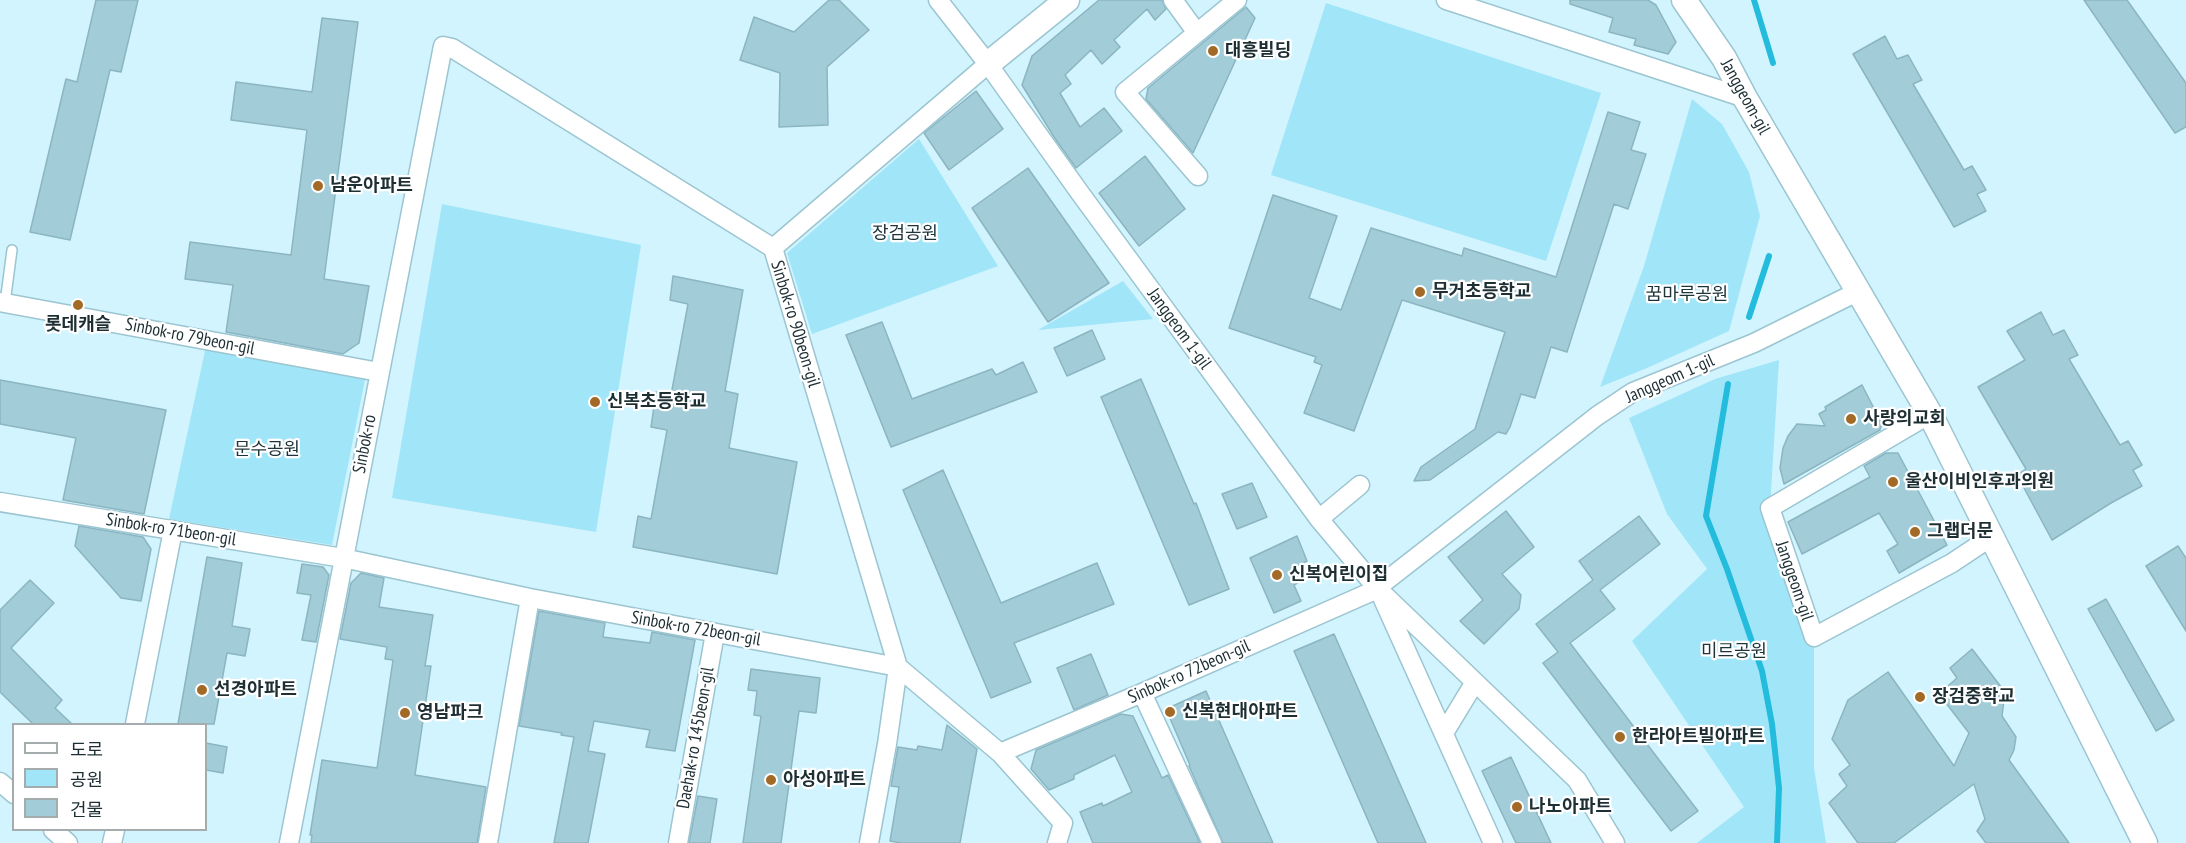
<!DOCTYPE html>
<html>
<head>
<meta charset="utf-8">
<style>
  body { margin:0 }
  #map { position:relative; width:2186px; height:843px; overflow:hidden; background:#d2f4fe; font-family:"PT Sans Narrow","Noto Sans KR",sans-serif }
  canvas { display:block }
  .legend { position:absolute; left:12px; top:723px; width:195px; height:108px; box-sizing:border-box; background:#fff; border:2px solid #a5acae; margin:0; padding:8px 10px; list-style:none; font-size:18px; color:#1e2f34 }
  .legend li { display:flex; align-items:center; gap:12px; height:30px }
  .legend b { width:30px; border:2px solid #a5acae }
</style>
</head>
<body>
<div id="map">
<canvas width="2186" height="843"></canvas>
<ul class="legend">
<li><b style="height:8px;background:#fff"></b>도로</li>
<li><b style="height:16px;background:#a1e5f9"></b>공원</li>
<li><b style="height:16px;background:#a1ccd8"></b>건물</li>
</ul>
</div>
<script>
const c = document.querySelector('canvas').getContext('2d');
c.lineJoin = 'round';
function fill(path, color) { c.fillStyle = color; c.fill(path, 'evenodd'); }
function stroke(path, color, width, dash) { c.strokeStyle = color; c.lineWidth = width; c.lineCap = dash ? 'butt' : 'round'; c.setLineDash(dash || []); c.stroke(path); }
function drawText(font, color, halo, rows, align = 'center') {
  c.font = font + ' "PT Sans Narrow","Noto Sans KR",sans-serif'; c.lineWidth = 4.5; c.setLineDash([]); c.textBaseline = 'middle'; c.strokeStyle = halo; c.fillStyle = color; for (const [text, x, y, turn = 0] of rows) {
    c.save(); c.translate(x, y); c.rotate((+turn || 0) * Math.PI / 180); c.textAlign = isNaN(turn) ? turn : align; if (halo) c.strokeText(text, 0, 0); c.fillText(text, 0, 0); c.restore();
  }
}
const green = new Path2D(`
  M1326 3 1601 93 1546 261 1271 175Z
  M1692 99 1722 124 1749 172 1760 216 1729 331 1647 368 1600 387 1644 266Z
  M919 139 998 266 812 334 787 253Z
  M442 204 641 245 596 532 392 498Z
  M1123 281 1153 319 1038 330Z
  M206 346 357 373 365 380 332 545 169 519Z
  M1779 360 1770 508 1814 637V768L1826 843H1697L1744 807 1632 641 1707 569 1667 514 1629 418 1715 379Z`);
const stream = new Path2D(`
  M1754 0 1773 63
  M1749 317 1769 256
  M1728 384 1706 516 1727 569 1762 671 1772 724 1779 788 1777 843`);
const building = new Path2D(`
  M96 0H138L121 72 110 70 70 240 30 232 66 79 77 82Z
  M829 0H839L869 30 827 67 828 125 779 127 780 73 740 60 754 17 794 32Z
  M1099 0H1162L1166 9 1155 20 1147 9 1114 40 1120 47 1102 64 1091 50 1065 75 1071 84 1060 93 1080 127 1104 108 1122 131 1076 168 1054 137 1022 85 1032 56Z
  M1570 0H1648L1656 5 1676 42 1668 54 1634 45 1636 39 1609 32 1613 18 1570 4Z
  M2084 0H2127L2186 83V127L2175 133Z
  M1246 7 1255 18 1193 153 1146 99 1148 88Z
  M322 18 358 22 324 279 369 286 359 343 343 354 226 332 233 285 185 279 190 242 291 255 307 130 231 120 236 82 312 92Z
  M1885 36 1897 59 1908 55 1922 80 1913 84 1964 170 1972 166 1986 190 1977 194 1986 211 1954 227 1853 54Z
  M976 91 1003 129 949 170 924 133Z
  M1608 112 1640 122 1631 150 1646 154 1628 209 1614 204 1567 352 1551 347 1535 398 1521 394 1510 427 1506 434 1498 432 1430 480 1414 481 1421 467 1475 429 1505 332 1402 300 1354 431 1304 413 1322 365 1314 362 1316 357 1229 328 1273 195 1337 216 1309 298 1341 310 1371 228 1462 256 1464 248 1556 277Z
  M1145 156 1185 209 1139 246 1099 193Z
  M1028 168 1109 283 1048 322 972 208Z
  M673 276 743 290 725 391 738 394 729 448 797 462 777 574 633 547 638 516 651 519 667 430 651 427 656 392 671 395 688 304 670 300Z
  M2041 312 2053 335 2064 330 2078 355 2069 359 2120 445 2128 441 2142 465 2133 470 2142 486 2111 503 2052 540 2017 475 2026 469 1978 387 2025 360 2007 331Z
  M882 322 912 399 992 369 996 375 1023 362 1037 392 891 447 846 335Z
  M1092 330 1105 359 1067 376 1054 348Z
  M1141 379 1194 504 1196 503 1229 589 1189 605 1101 397Z
  M0 380 166 410 144 514 63 500 76 438 0 424Z
  M1862 385 1882 424 1880 430 1784 484 1780 468 1783 448 1788 436 1797 424 1825 426 1819 414 1826 410 1825 407Z
  M1886 453H1898L1947 545 1899 573 1887 551 1898 544 1879 513 1802 554 1788 522 1870 477 1864 466Z
  M943 470 1001 603 1097 563 1114 604 1014 643 1031 682 991 698 903 490Z
  M1252 483 1267 517 1237 529 1222 494Z
  M1506 511 1534 547 1502 574 1521 595 1519 609 1484 644 1460 621 1483 600 1448 557Z
  M1639 516 1660 544 1600 590 1615 609 1570 643 1698 811 1671 831 1543 663 1558 652 1536 624 1593 580 1579 561Z
  M79 526 143 537 151 549 141 601 121 598 75 546Z
  M1297 536 1307 561 1294 567 1299 582 1294 585 1301 601 1274 613 1250 558Z
  M2178 546 2186 558V631L2146 566Z
  M207 557 242 563 232 626 250 629 245 656 227 653 214 724H178Z
  M302 564 323 567 329 575 316 642 302 640 311 595 297 593Z
  M361 573 384 578 379 607 433 615 425 666H431L415 775 486 787 477 843H311L312 835H310L322 760 377 768 393 660 385 659 387 647 340 639 351 583Z
  M30 580 54 603 11 648 62 700 55 708 72 724H33L0 692V610Z
  M2106 599 2174 720 2156 731 2088 609Z
  M539 611 605 623 603 637 650 643 652 632 695 640 675 751 646 747 650 730 594 721 588 751 605 754 588 843H554L574 737 561 735 562 733 519 726Z
  M1334 634 1426 843H1378L1294 651Z
  M1972 649 2005 692 2002 716 2016 737 2014 750 2009 760 2069 843H1986L1977 831 1985 819 1974 784 1894 843H1858L1829 803 1847 786 1839 774 1850 765 1832 739 1848 700 1888 672 1954 766 1969 733 1939 694 1957 678 1950 668Z
  M1091 654 1108 695 1074 710 1057 668Z
  M751 669 820 678 816 713 799 711 781 843H743L761 716 754 715 757 691 748 690Z
  M1206 691 1273 843H1223L1189 766 1190 765 1166 709Z
  M1121 714 1133 716 1162 778 1168 775 1200 843H1093L1080 812 1102 803 1103 806 1132 792 1115 755 1074 775V779L1049 790 1031 769 1036 750Z
  M947 725 977 749 960 843H901L890 841 899 787 891 786 898 747 917 750 918 746 942 750Z
  M206 743 227 747 223 773 206 770Z
  M1511 757 1551 843H1516L1482 771Z
  M698 796 717 799 710 843H689Z`);
const service = new Path2D(`
  M5 303 12 250`);
const minor = new Path2D(`
  M938 0 988 64 1080 193 1319 519 1376 587 1577 780 1615 843
  M1173 0 1197 33
  M1446 0 1745 98
  M1198 176 1125 92 1237 0
  M773 248 988 64
  M0 302 379 372
  M1930 414 1770 508 1814 637 1952 563 1991 537
  M0 502 343 558 530 598 898 667 1000 753 1142 693 1373 591 1597 416 1633 392 1754 343 1857 292
  M1319 519 1360 485
  M1382 597 1493 843
  M1142 693 1212 843
  M135 724 173 530
  M1444 733 1475 682
  M1000 753 1063 823 1057 843
  M0 782 14 794
  M53 830 68 843
  M112 843 115 830
  M289 843 443 46 452 48 773 248 898 667 887 744 869 843
  M488 843 530 598
  M678 843 715 633`);
const secondary = new Path2D(`
  M1684 0 1724 58 1745 98 1930 414 2145 843
  M988 64 1067 0`);
const markers = [
  [1213,51,6,"#a26a26"],
  [318,186,6,"#a26a26"],
  [1420,292,6,"#a26a26"],
  [78,305,6,"#a26a26"],
  [595,402,6,"#a26a26"],
  [1851,419,6,"#a26a26"],
  [1893,482,6,"#a26a26"],
  [1915,532,6,"#a26a26"],
  [1277,575,6,"#a26a26"],
  [202,690,6,"#a26a26"],
  [1920,697,6,"#a26a26"],
  [1170,712,6,"#a26a26"],
  [405,713,6,"#a26a26"],
  [1620,737,6,"#a26a26"],
  [771,780,6,"#a26a26"],
  [1517,807,6,"#a26a26"]
];
const poiNames = [
  ["대흥빌딩",1225,51],
  ["남운아파트",330,186],
  ["무거초등학교",1432,292],
  ["롯데캐슬",78,325,"center"],
  ["신복초등학교",607,402],
  ["사랑의교회",1863,419],
  ["울산이비인후과의원",1905,482],
  ["그랩더문",1927,532],
  ["신복어린이집",1289,575],
  ["선경아파트",214,690],
  ["장검중학교",1932,697],
  ["신복현대아파트",1182,712],
  ["영남파크",417,713],
  ["한라아트빌아파트",1632,737],
  ["아성아파트",783,780],
  ["나노아파트",1529,807]
];
const streetNames = [
  ["Janggeom-gil",1745,97,61],
  ["Sinbok-ro 90beon-gil",795,324,73],
  ["Janggeom 1-gil",1179,329,54],
  ["Sinbok-ro 79beon-gil",190,337,11],
  ["Janggeom 1-gil",1670,379,-24],
  ["Sinbok-ro",365,444,-79],
  ["Sinbok-ro 71beon-gil",171,530,9],
  ["Janggeom-gil",1794,581,71],
  ["Sinbok-ro 72beon-gil",696,629,10],
  ["Sinbok-ro 72beon-gil",1189,672,-24],
  ["Daehak-ro 145beon-gil",696,738,-80]
];
const parkNames = [
  ["장검공원",905,234],
  ["꿈마루공원",1687,295],
  ["문수공원",267,450],
  ["미르공원",1734,652]
];
fill(green, '#a1e5f9');
stroke(stream, '#24bcdd', 6);
fill(building, '#a1ccd8');
stroke(building, '#8bb5c1', 1.5);
stroke(service, '#9bc5d1', 12);
stroke(minor, '#9bc5d1', 21);
stroke(secondary, '#9bc5d1', 27);
stroke(service, '#fff', 9);
stroke(minor, '#fff', 18);
stroke(secondary, '#fff', 24);
for (const [x, y, r, color] of markers) { const dot = new Path2D(); dot.arc(x, y, r, 0, 2 * Math.PI); c.fillStyle = color; c.fill(dot); stroke(dot, '#fff', 2); }
drawText('bold 18px', '#1e2f34', '#fff', poiNames, 'left');
drawText('18px', '#1e2f34', '#fff', streetNames);
drawText('18px', '#1d343a', '#fff', parkNames);
</script>
</body>
</html>
